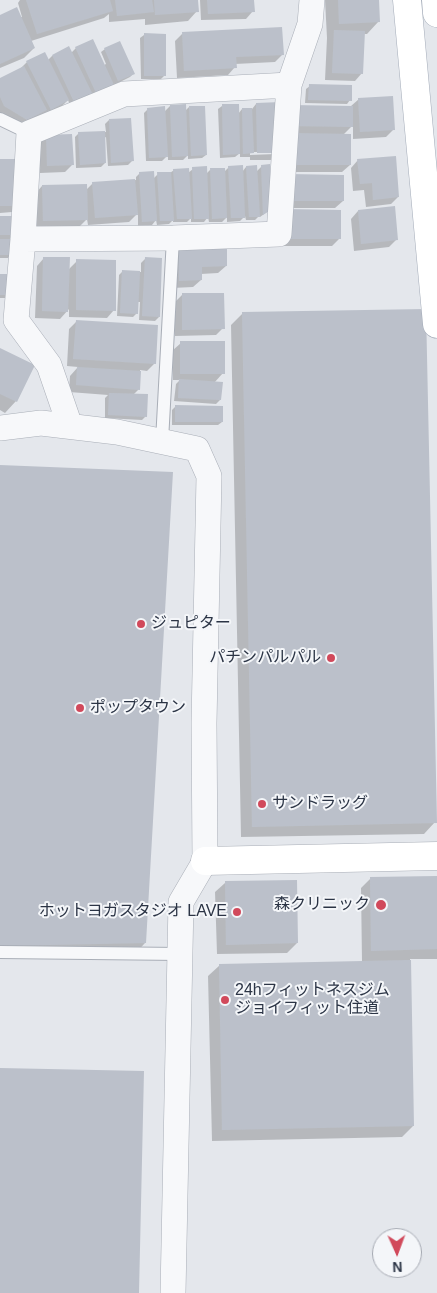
<!DOCTYPE html>
<html>
<head>
<meta charset="utf-8">
<style>
  body { margin:0 }
  #map { position:relative; width:437px; height:1293px; overflow:hidden; background:#e4e7ec; font-family:Helvetica,sans-serif }
  canvas { display:block }
  .north { position:absolute; left:372px; top:1228px; width:50px; height:50px; box-sizing:border-box; background:#f4f6f9; border:1px solid #a4a8b1; border-radius:50%; rotate:178deg; font-size:14px; font-weight:700; line-height:20px; text-align:center; color:#2b3445 }
  .north::after { content:''; display:block; margin:auto; width:18px; height:22px; background:#d1495b; clip-path:polygon(50% 0,100% 100%,50% 72%,0 100%) }
</style>
</head>
<body>
<div id="map">
<canvas width="437" height="1293"></canvas>
<div class="north">N</div>
</div>
<script>
const c = document.querySelector('canvas').getContext('2d');
c.lineJoin = 'round';
function fill(path, color) { c.fillStyle = color; c.fill(path, 'evenodd'); }
function stroke(path, color, width, dash) { c.strokeStyle = color; c.lineWidth = width; c.lineCap = dash ? 'butt' : 'round'; c.setLineDash(dash || []); c.stroke(path); }
function drawText(font, color, halo, rows, align = 'center') {
  c.font = font + ' Helvetica,"Noto Sans JP",sans-serif'; c.lineWidth = 4; c.setLineDash([]); c.textBaseline = 'middle'; c.strokeStyle = halo; c.fillStyle = color; for (const [text, x, y, turn = 0] of rows) {
    c.save(); c.translate(x, y); c.rotate((+turn || 0) * Math.PI / 180); c.textAlign = isNaN(turn) ? turn : align; if (halo) c.strokeText(text, 0, 0); c.fillText(text, 0, 0); c.restore();
  }
}
const shadow = new Path2D(`
  M20 0H196L197 11 188 21 145 25V19L109 22V14L104 18 31 41 34 48 24 58 0 68V16L22 17 18 3Z
  M200 0H263H253V11L246 19 201 20Z
  M325 0H378L379 21 367 34H364L362 73 355 81 325 80 327 38Z
  M182 34 283 54 275 62 235 64V67L228 75 177 78 175 41Z
  M144 35 165 75 161 79H141L140 38Z
  M76 48 104 65 106 64 101 52 105 49 133 74 130 77 92 96 91 93 87 97 70 105 68 100 60 108 43 116 42 114 38 117 19 127 0 115V79L19 70 27 62 48 60 52 56 71 53Z
  M310 86 350 100 347 104 305 103 306 89Z
  M359 99 394 129 386 137 353 139V125L343 135 350 165 342 172H282L273 160H250V157H240V153L235 157 220 158 218 109 222 106 238 114 242 109H252L256 104 284 113 351 106ZM250 152H275V154L250 155Z
  M170 106 185 111 189 107 206 155 202 158 188 159V155L183 160H168V155L162 161H146L144 113 148 109 164 112Z
  M109 120 132 161 128 165 108 166 106 137 104 138 105 163 101 167 76 168 75 137 79 133 106 132 105 124Z
  M46 136 72 165 65 172 40 173 39 144Z
  M358 160 398 197 391 204 366 207 364 190 353 191 351 168Z
  M0 161 19 205 12 212 0 213Z
  M262 166 267 212 260 217V215L255 220H246L245 216 240 221 227 222V217L222 222H209L208 217 204 222H191V218L187 222H173V220L169 224 157 225 156 220 152 225 138 226V213L129 222 88 225 87 219 79 227 36 228 35 194 42 186 86 190 93 183 136 180V177L140 173 154 178 158 174 170 173 174 170 188 173 193 169 206 174 210 170 224 172 229 167 242 172 246 167H255L256 172Z
  M282 183 343 201 335 208H282Z
  M393 208 397 239 389 247 354 251 351 219 358 211Z
  M0 217 15 234 9 240 12 254 8 258H0Z
  M278 218 339 239 332 246H278Z
  M179 250 226 266 218 273 201 274V280L193 287 172 288Z
  M44 258 68 270 77 261 114 310 107 318 69 317V309L60 319 35 318 37 266Z
  M145 259 159 317 155 321 139 320 140 302H137V313L133 317 117 316 119 275 123 271 141 272V263Z
  M0 275 7 298H0Z
  M182 295 223 328 216 335 175 336V302Z
  M243 313 435 822 424 834 241 837 231 325Z
  M76 322 155 363 147 371 140 370 139 389 133 395 146 416 142 420 105 418V398L108 395 69 392 70 376 78 367 67 366 69 329Z
  M181 343 223 373 214 383 220 400 216 404 174 401 176 384 180 380H173V350Z
  M0 350 16 401 5 413 0 410Z
  M176 406 222 422 218 425H172V410Z
  M0 467 145 943 133 956 0 958Z
  M437 877V959H410L413 1126 402 1137 212 1141 208 976 220 965 362 962 361 888 371 878Z
  M225 883 297 943 287 953 217 954 215 892Z`);
const building = new Path2D(`
  M26 0H110L113 11 37 34Z
  M115 0H152L154 12 117 16Z
  M154 0H198L199 12 155 15Z
  M207 0H254L255 12 208 14Z
  M338 0H379L380 22 339 24Z
  M17 7 35 48 0 64V15Z
  M282 27 284 55 236 57 237 68 184 71 182 32Z
  M334 30 365 31 363 74 332 73Z
  M144 33 166 34V76H144Z
  M93 39 114 85 96 93 75 47Z
  M120 41 135 74 118 81 104 48Z
  M69 46 92 93 74 102 52 55Z
  M45 52 69 100 51 110 26 61Z
  M24 66 47 110 27 120 4 106 0 97V78Z
  M309 84 352 85V101L308 100Z
  M393 96 395 130 360 132 358 98Z
  M281 102 282 153H257L256 103Z
  M186 104 188 156 172 157 170 105Z
  M222 104H239L240 154 223 155Z
  M291 105 353 106V127L290 126Z
  M165 106 168 157 149 158 147 108Z
  M189 106H205L207 155 191 156Z
  M242 108H252L254 153 243 154Z
  M131 118 134 161 111 163 109 119Z
  M105 131 106 163 80 165 78 132Z
  M290 133 351 134V165H289Z
  M72 134 74 165 47 166 46 135Z
  M396 156 399 197 373 200 372 183 360 184 357 159Z
  M0 159H18L20 206H0Z
  M270 164 272 209 263 215 261 165Z
  M243 165 245 218H231L228 166Z
  M257 165 260 217H249L246 166Z
  M207 166 209 219H194L192 167Z
  M189 168 192 219H177L173 169Z
  M210 168H225L227 218 212 219Z
  M154 171 157 221 142 222 139 172Z
  M157 172H171L174 221H160Z
  M289 174 344 175V201H289Z
  M135 179 138 215 95 218 92 182Z
  M87 184 88 220 43 221 42 185Z
  M395 206 398 240 361 244 358 210Z
  M285 209 341 210V239H285Z
  M0 216H16V235H0Z
  M0 239H13V255H0Z
  M227 248V266L202 267V280L179 281 178 249Z
  M43 257H70L68 312 42 311Z
  M145 257 162 258 160 317 142 316Z
  M76 259 116 260V311L76 310Z
  M122 270 140 271 138 314 120 313Z
  M0 274H13L12 295H0Z
  M182 293H224L225 329 182 330Z
  M426 309 437 823 252 827 242 312Z
  M76 320 158 325 156 364 73 359Z
  M180 341H225V374H180Z
  M0 348 35 365 17 402 0 394Z
  M77 367 141 371 140 390 76 385Z
  M179 379 223 382 221 400 178 398Z
  M109 393 148 394 147 417 108 415Z
  M175 405 223 406V422H175Z
  M0 465 173 472 146 943 0 946Z
  M437 876V949L371 951 370 877Z
  M297 880 298 943 226 945 225 881Z
  M411 960 414 1126 222 1130 219 964Z
  M0 1068 144 1071 139 1293H0Z`);
const lane = new Path2D(`
  M0 119 29 133
  M162 441 173 238
  M0 952 180 954`);
const street = new Path2D(`
  M23 239 173 238 279 234 289 85 310 24 312 0
  M70 426 49 365 16 320 23 239 29 133 124 94 289 85
  M0 428 41 423 117 432 197 449 209 476 204 723 205 861 181 902 173 1293`);
const secondary = new Path2D(`
  M205 861 437 856`);
const primary = new Path2D(`
  M407 0 437 324
  M436 0 437 13`);
const markers = [
  [141,624,5,"#d1495b"],
  [331,658,5,"#d1495b"],
  [80,708,5,"#d1495b"],
  [262,804,5,"#d1495b"],
  [381,905,6,"#d1495b"],
  [237,912,5,"#d1495b"],
  [225,1000,5,"#d1495b"]
];
const poiNames = [
  ["ジュピター",151,624],
  ["パチンパルパル",321,658,"right"],
  ["ポップタウン",90,708],
  ["サンドラッグ",272,804],
  ["森クリニック",370,905,"right"],
  ["ホットヨガスタジオ LAVE",227,912,"right"],
  ["24hフィットネスジム",235,991],
  ["ジョイフィット住道",235,1009]
];
fill(shadow, '#0003');
fill(building, '#bbc0ca');
stroke(lane, '#a9aeb7', 14);
stroke(street, '#a9aeb7', 26);
stroke(secondary, '#a9aeb7', 29);
stroke(primary, '#a3abb8', 29);
stroke(lane, '#f7f8fa', 12);
stroke(street, '#f7f8fa', 25);
stroke(secondary, '#fff', 28);
stroke(primary, '#fff', 28);
for (const [x, y, r, color] of markers) { const dot = new Path2D(); dot.arc(x, y, r, 0, 2 * Math.PI); c.fillStyle = color; c.fill(dot); stroke(dot, '#f4f6f9', 2); }
drawText('16px', '#2b3445', '#f4f6f9', poiNames, 'left');
</script>
</body>
</html>
